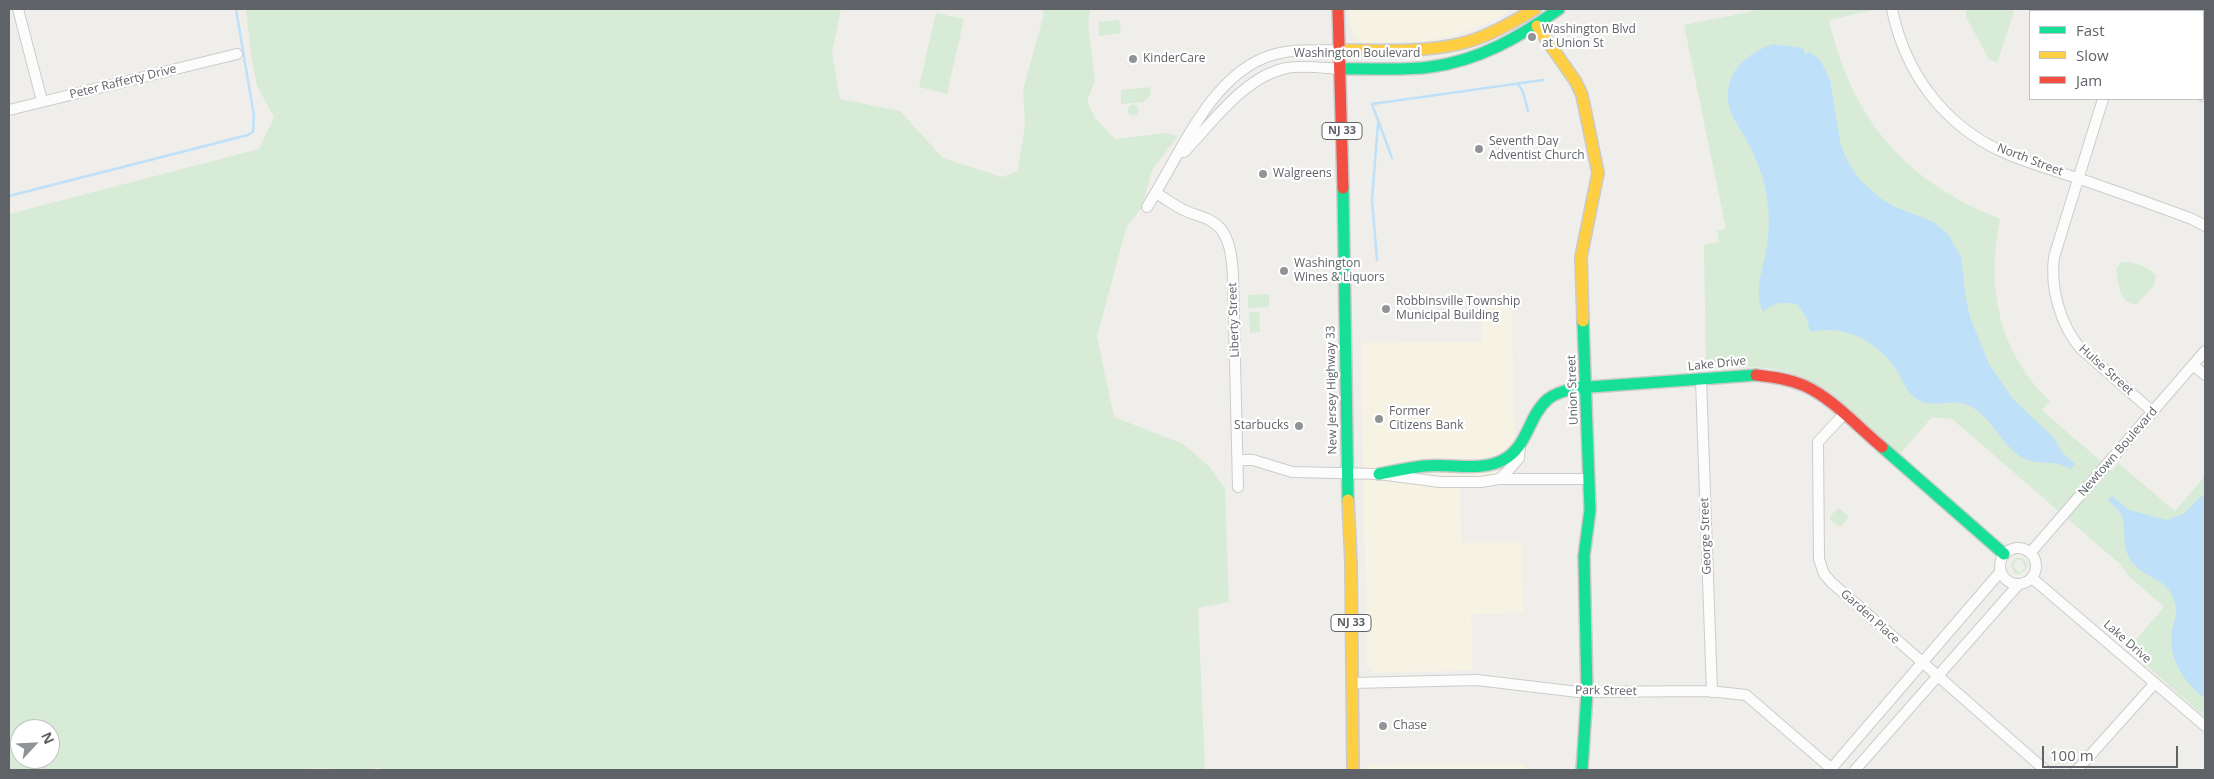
<!DOCTYPE html>
<html>
<head>
<meta charset="utf-8">
<style>
  body { margin:0 }
  #map { position:relative; width:2214px; height:779px; overflow:hidden; background:#efeeea; font-family:"Open Sans",sans-serif }
  canvas { display:block }
  .frame { position:absolute; inset:0; border:10px solid #5f6368; pointer-events:none }
  .legend { position:absolute; left:2029px; top:10px; width:175px; height:90px; box-sizing:border-box; background:#fff; border:1px solid #bfc1c3; margin:0; padding:6px 9px; list-style:none; font-size:15px; color:#5f6368 }
  .legend li { display:flex; align-items:center; gap:10px; height:25px }
  .legend b { width:25px; border:1px solid #bfc1c3 }
  .north { position:absolute; left:10px; top:719px; width:50px; height:50px; box-sizing:border-box; background:#fff; border:1px solid #bfc1c3; border-radius:50%; rotate:65deg; font-size:14px; font-weight:700; line-height:20px; text-align:center; color:#5f6368 }
  .north::after { content:''; display:block; margin:auto; width:18px; height:22px; background:#919496; clip-path:polygon(50% 0,100% 100%,50% 72%,0 100%) }
  .scale { position:absolute; left:2042px; top:746px; width:136px; height:22px; box-sizing:border-box; border:2px solid #5f6368; border-top:0; padding-left:6px; font-size:15px; line-height:18px; white-space:nowrap; color:#5f6368; -webkit-text-stroke:4px #fff; paint-order:stroke }
</style>
</head>
<body>
<div id="map">
<canvas width="2214" height="779"></canvas>
<div class="frame"></div>
<ul class="legend">
<li><b style="height:6px;background:#16e098"></b>Fast</li>
<li><b style="height:6px;background:#ffcf43"></b>Slow</li>
<li><b style="height:6px;background:#f24e42"></b>Jam</li>
</ul>
<div class="north">N</div>
<div class="scale">100 m</div>
</div>
<script>
const c = document.querySelector('canvas').getContext('2d');
c.lineJoin = 'round';
function fill(path, color) { c.fillStyle = color; c.fill(path, 'evenodd'); }
function stroke(path, color, width, dash) { c.strokeStyle = color; c.lineWidth = width; c.lineCap = dash ? 'butt' : 'round'; c.setLineDash(dash || []); c.stroke(path); }
function drawText(font, color, halo, rows, align = 'center') {
  c.font = font + ' "Open Sans",sans-serif'; c.lineWidth = 4.5; c.setLineDash([]); c.textBaseline = 'middle'; c.strokeStyle = halo; c.fillStyle = color; for (const [text, x, y, turn = 0] of rows) {
    c.save(); c.translate(x, y); c.rotate((+turn || 0) * Math.PI / 180); c.textAlign = isNaN(turn) ? turn : align; if (halo) c.strokeText(text, 0, 0); c.fillText(text, 0, 0); c.restore();
  }
}
const commercial = new Path2D(`
  M1349 9H1512L1494 20 1456 35 1423 41 1362 43 1354 36 1349 20Z
  M1511 298 1515 435 1508 485 1460 488 1461 543H1522L1523 613 1471 614 1473 670 1376 673 1367 666 1361 343 1482 342V300Z
  M1525 764V770H1367V765Z`);
const green = new Path2D(`
  M246 9H841L832 52 840 99 900 111 943 158 1002 177 1018 171 1025 124 1023 90 1044 14 1042 9H1090L1088 24 1095 81 1087 101 1095 118 1115 139 1166 133 1178 136 1152 170 1142 207 1126 228 1097 337 1114 417 1183 444 1209 466 1225 488 1229 602 1198 608 1205 770H382L378 767C355 777 328 764 305 770H9V214L259 149 274 117 257 86 251 55ZM20 729H50V759H20Z
  M1763 9H1878L1829 20C1852 120 1905 181 2000 219 1986 287 1998 352 2050 401L2042 410 2112 471 2118 463 2175 511 2205 476V717L2128 649 2164 607 2129 576 2120 564 1952 419 1932 417 1900 454C1866 425 1824 378 1779 370 1755 365 1731 368 1706 370L1704 245 1719 242 1717 231 1726 229 1684 25Z
  M1966 9H2012L2014 12 1997 63 1989 59 1966 17Z
  M936 13 964 19 947 94 919 87Z
  M1119 20 1121 33 1099 36 1098 22Z
  M2203 40 2205 41V96H2203Z
  M1148 87 1150 89 1151 95 1143 102 1121 104V90Z
  M1127.5 110a5.5 5.5 0 1 1 11 0a5.5 5.5 0 1 1-11 0Z
  M2122 262C2132 261 2151 267 2156 276L2154 285 2137 304C2120 306 2118 282 2116 269Z
  M1269 294V307L1248 308V295Z
  M1249 312H1259L1260 332 1250 333Z
  M1839 508 1849 517 1842 525 1838 526 1830 519V516Z
  M2017 558H2023L2028 565 2026 570 2019 574 2014 573 2011 566 2014 559ZM2017 560H2022L2025 566 2024 569 2019 572 2014 567V564Z`);
const water = new Path2D(`
  M1773 44 1803 48 1805 54 1810 52 1820 60 1830 79 1841 146 1849 164 1861 181 1880 198 1895 207 1932 221 1948 234 1961 257 1966 299 1970 317 1989 364 2013 399 2054 438 2062 452 2075 464 2070 469C2057 459 2038 466 2023 458 1999 444 1992 414 1965 404 1950 399 1931 409 1917 399 1907 393 1903 381 1897 371 1878 342 1846 324 1810 332L1807 319 1798 305C1785 301 1774 302 1763 312 1753 289 1764 268 1767 245 1770 227 1769 209 1766 192 1763 176 1757 160 1749 145 1740 126 1725 112 1728 90 1732 65 1751 52 1773 44Z
  M2205 493V698C2184 684 2167 656 2172 630 2174 620 2178 613 2175 603 2168 577 2146 580 2132 562 2119 545 2129 525 2119 511 2117 507 2111 504 2108 501L2112 496 2129 510 2167 520 2183 514Z`);
const stream = new Path2D(`
  M1518 84 1523 92 1528 111
  M1392 158 1372 104 1543 80
  M9 196 248 135 253 132 254 116 236 9
  M1377 260 1372 200 1378 124`);
const street = new Path2D(`
  M18 9 42 101
  M1892 9C1905 73 1944 126 2005 153 2028 163 2053 170 2077 178 2116 191 2154 205 2192 219L2205 226
  M2203 40 2205 41
  M2203 96H2205
  M2103 99 2054 257C2050 287 2060 324 2080 348L2153 412
  M9 110 237 54
  M1184 152C1213 122 1245 76 1287 68 1305 65 1323 68 1341 69
  M1156 193C1166 199 1175 206 1186 211 1194 215 1203 216 1211 221 1230 231 1232 257 1233 276L1238 487
  M1147 207C1179 157 1211 73 1272 55 1294 48 1318 51 1340 50
  M2193 365 2205 375
  M1701 380 1712 692
  M1844 414 1818 442 1819 559 1824 574 1831 582 2045 770
  M1238 460H1253L1292 472 1379 474 1440 482H1481L1499 479 1507 472 1519 458 1520 446
  M1499 479H1589
  M2000 566a18 18 0 1 1 36 0a18 18 0 1 1-36 0Z
  M2031 552 2205 351
  M2032 578 2205 726
  M1352 683 1477 680 1578 692 1709 691 1746 695 1833 770
  M1830 770 2001 571
  M1855 770 2018 585
  M2077 770 2155 683`);
const fast = new Path2D(`
  M1341 69C1370 68 1401 71 1430 67 1478 61 1520 37 1559 9
  M1343 188 1348 500
  M1882 447 2004 554
  M1379 474C1394 471 1409 468 1424 466 1449 463 1481 472 1503 460 1528 447 1528 416 1548 399 1555 393 1567 390 1576 388L1756 375
  M1582 770 1587 692 1584 556 1590 510 1583 321`);
const slow = new Path2D(`
  M1537 26 1576 82 1582 95 1598 173 1581 257 1583 321
  M1340 50C1379 50 1420 53 1459 44 1486 38 1511 23 1535 9
  M1348 500 1351 563 1353 770`);
const jam = new Path2D(`
  M1338 9 1343 188
  M1756 375C1773 377 1789 379 1805 386 1832 398 1859 428 1882 447`);
const markers = [
  [1532,37,5,"#919496"],
  [1133,59,5,"#919496"],
  [1479,149,5,"#919496"],
  [1263,174,5,"#919496"],
  [1284,271,5,"#919496"],
  [1386,309,5,"#919496"],
  [1379,419,5,"#919496"],
  [1299,426,5,"#919496"],
  [1383,726,5,"#919496"]
];
const shields = [
  [1342,131,40],
  [1351,623,40]
];
const shieldNames = [
  ["NJ 33",1342,131],
  ["NJ 33",1351,623]
];
const poiNames = [
  ["Washington Blvd",1542,30],
  ["at Union St",1542,44],
  ["KinderCare",1143,59],
  ["Seventh Day",1489,142],
  ["Adventist Church",1489,156],
  ["Walgreens",1273,174],
  ["Washington",1294,264],
  ["Wines & Liquors",1294,278],
  ["Robbinsville Township",1396,302],
  ["Municipal Building",1396,316],
  ["Former",1389,412],
  ["Citizens Bank",1389,426],
  ["Starbucks",1289,426,"right"],
  ["Chase",1393,726]
];
const streetNames = [
  ["Washington Boulevard",1357,54],
  ["Peter Rafferty Drive",123,82,-14],
  ["North Street",2030,160,21],
  ["Liberty Street",1234,320,-92],
  ["Lake Drive",1717,364,-6],
  ["Hulse Street",2106,370,42],
  ["New Jersey Highway 33",1332,390,-91],
  ["Union Street",1573,390,-92],
  ["Newtown Boulevard",2118,452,-49],
  ["George Street",1706,536,-92],
  ["Garden Place",1870,617,42],
  ["Lake Drive",2127,642,41],
  ["Park Street",1606,691,1]
];
fill(commercial, '#f7f3e4');
fill(green, '#d8ebd6');
fill(water, '#bfe0f9');
stroke(stream, '#bfe0f9', 2.5);
stroke(street, '#cbcccc', 12);
stroke(fast, '#cacacb', 14);
stroke(slow, '#cacacb', 14);
stroke(jam, '#cacacb', 14);
stroke(street, '#fdfcfc', 10);
stroke(fast, '#16e098', 11);
stroke(slow, '#ffcf43', 11);
stroke(jam, '#f24e42', 11);
for (const [x, y, r, color] of markers) { const dot = new Path2D(); dot.arc(x, y, r, 0, 2 * Math.PI); c.fillStyle = color; c.fill(dot); stroke(dot, '#fff', 2); }
for (const [x, y, w] of shields) { const box = new Path2D(); box.roundRect(x - w / 2, y - 8.5, w, 17, 4); c.fillStyle = '#fff'; c.fill(box); stroke(box, '#5f6368', 1); }
drawText('bold 11px', '#5f6368', null, shieldNames);
drawText('12px', '#5f6368', '#fff', poiNames, 'left');
drawText('12px', '#5f6368', '#fff', streetNames);
</script>
</body>
</html>
